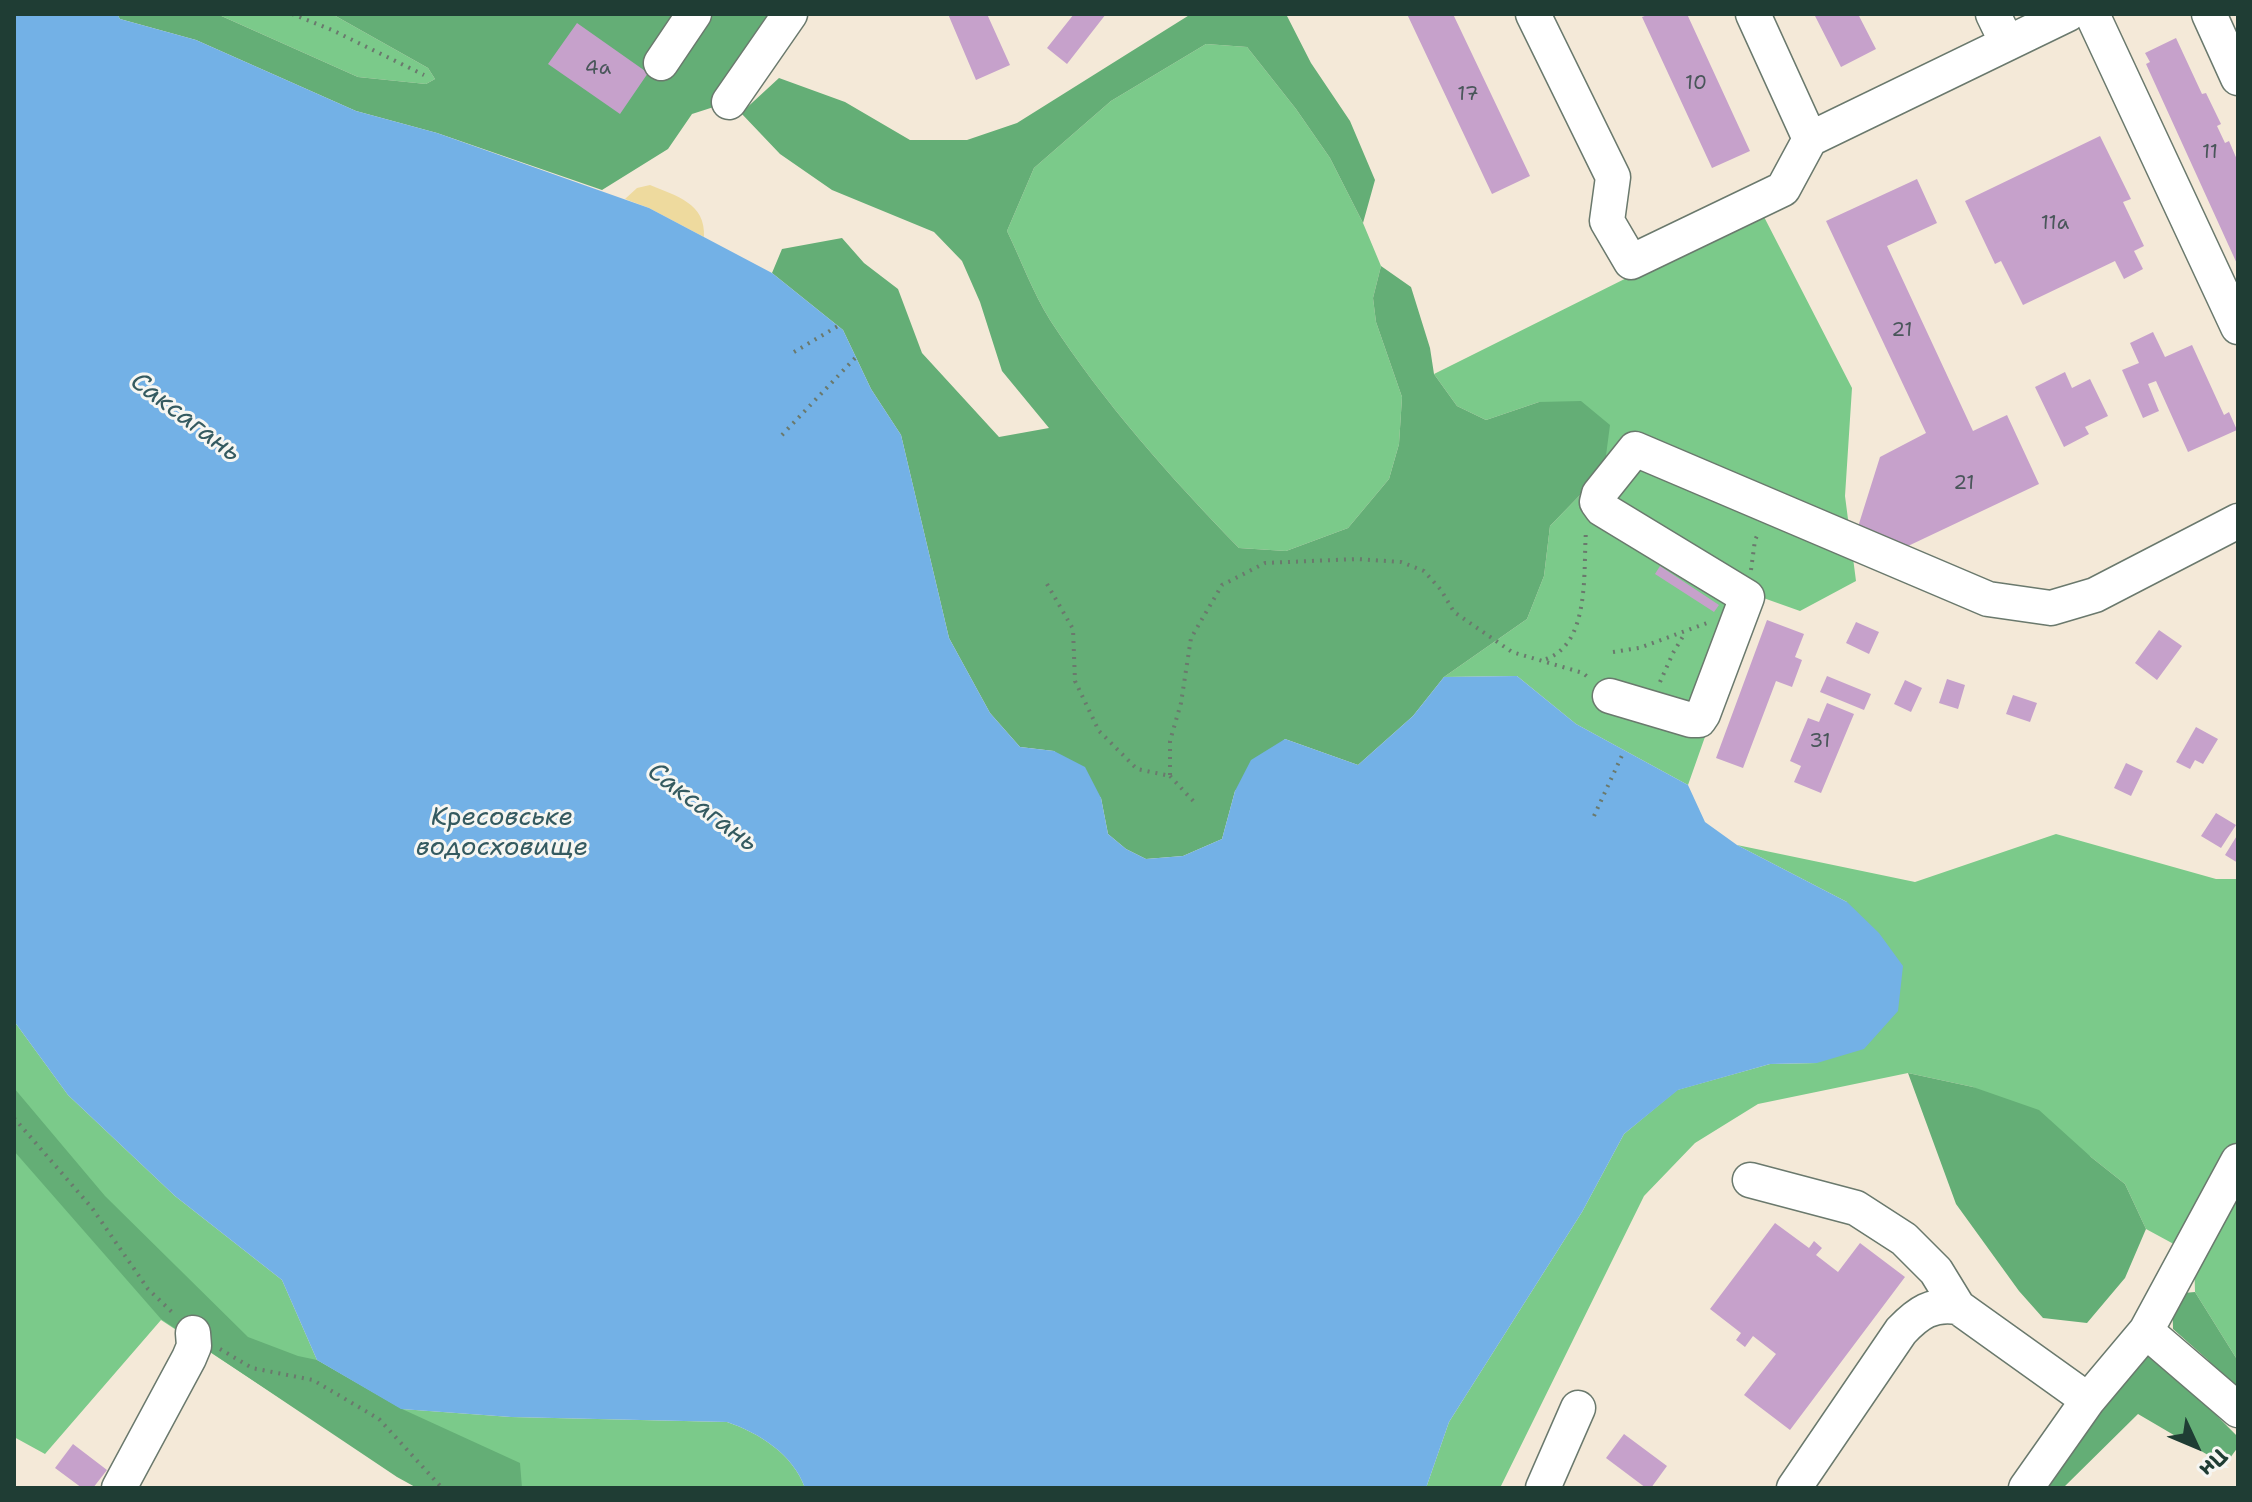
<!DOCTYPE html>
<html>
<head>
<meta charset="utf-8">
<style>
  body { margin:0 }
  #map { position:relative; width:2252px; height:1502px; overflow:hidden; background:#f4e9d8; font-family:"Shantell Sans",sans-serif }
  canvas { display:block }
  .frame { position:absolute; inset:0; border:16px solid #1f3d34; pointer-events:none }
  .north { position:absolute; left:2156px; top:1406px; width:80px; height:80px; -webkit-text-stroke:6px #f6f6f2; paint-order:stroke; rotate:134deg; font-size:22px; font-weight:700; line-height:32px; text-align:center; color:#1f3d34 }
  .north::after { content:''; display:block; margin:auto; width:28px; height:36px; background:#1f3d34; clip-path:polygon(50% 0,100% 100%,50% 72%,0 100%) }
</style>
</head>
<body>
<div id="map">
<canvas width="2252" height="1502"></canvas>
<div class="frame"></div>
<div class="north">Пн</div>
</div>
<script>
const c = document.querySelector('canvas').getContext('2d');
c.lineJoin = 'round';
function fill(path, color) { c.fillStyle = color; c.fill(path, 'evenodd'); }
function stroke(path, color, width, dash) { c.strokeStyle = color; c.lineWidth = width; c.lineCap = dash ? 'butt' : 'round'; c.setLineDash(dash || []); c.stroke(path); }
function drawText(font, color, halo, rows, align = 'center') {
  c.font = font + ' "Shantell Sans",sans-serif'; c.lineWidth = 6; c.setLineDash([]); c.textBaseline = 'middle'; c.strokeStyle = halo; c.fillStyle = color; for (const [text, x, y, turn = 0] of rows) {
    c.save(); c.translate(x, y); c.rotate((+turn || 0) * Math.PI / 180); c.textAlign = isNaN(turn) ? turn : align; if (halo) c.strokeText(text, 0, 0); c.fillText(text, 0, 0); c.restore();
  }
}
const green = new Path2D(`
  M217 14H332L428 68 435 79 426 84 358 77Z
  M1206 44 1247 47 1296 109 1330 158 1363 223 1381 266 1373 298 1376 322 1402 397 1399 444 1389 479 1348 528 1286 551 1239 548C1170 477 1104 403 1050 320 1033 293 1021 260 1007 231L1034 168 1111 101Z
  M1761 211 1852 388 1845 496 1856 581 1800 611 1755 595 1688 785 1576 724 1517 676 1444 677 1527 619 1544 576 1550 526 1583 492 1539 402 1486 420 1457 406 1434 374Z
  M2056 834 2216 879H2238V1361L2195 1292 2194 1255 2146 1229 2125 1184 2091 1157 1973 1087 1908 1073 1758 1104 1695 1143 1644 1196 1500 1488H1426L1449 1422 1582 1212 1624 1134 1677 1090 1770 1064 1817 1063 1847 902 1737 845 1915 882Z
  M14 1021 68 1095 175 1196 282 1280 317 1360 402 1409 511 1417 727 1422C759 1433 793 1454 805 1488H417L161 1320 45 1454 14 1437Z`);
const forest = new Path2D(`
  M117 14H217L358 77 426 84 435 79 428 68 332 14H790L723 104 692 114 668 149 602 190 437 133 356 111 196 40 120 19Z
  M1191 14H1285L1287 16 1311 63 1350 121 1375 180 1363 223 1330 158 1296 109 1247 47 1206 44 1111 101 1034 168 1007 231C1021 260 1033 293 1050 320 1104 403 1170 477 1239 548L1286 551 1348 528 1389 479 1399 444 1402 397 1376 322 1373 298 1381 266 1411 287 1430 348 1434 374 1457 406 1486 420 1539 402 1581 401 1610 425 1605 463 1583 492 1550 526 1544 576 1527 619 1444 677 1413 716 1358 765 1285 739 1235 791 1222 839 1183 856 1146 859 1126 849 1108 834 1101 798 1054 751 1020 747 990 713 949 638 901 435 871 389 843 330 772 273 782 249 842 238 864 263 898 289 922 353 999 437 1049 428 1002 371 980 302 962 261 934 232 832 190 780 154 741 113 779 78 845 102 910 140H967L1017 123Z
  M1908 1073 1973 1087 2039 1110 2091 1157 2125 1184 2146 1229 2125 1278 2087 1323 2043 1318 2019 1291 1956 1204Z
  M14 1088 105 1196 248 1337 298 1356 317 1360 402 1409 520 1463 522 1488H417L397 1477 161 1319 14 1151Z
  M2195 1292 2238 1361V1398L2208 1360 2173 1329 2172 1294Z
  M2148 1346 2238 1437V1447L2225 1465 2138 1414 2063 1488H2041Z`);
const sand = new Path2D(`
  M650 185C676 196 706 203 704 237L649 208 625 199 637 188Z`);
const water = new Path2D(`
  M14 14H117L120 19 196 40 356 111 437 133 649 208 772 273 838 326 843 330 871 389 901 435 949 638 990 713 1020 747 1054 751 1085 767 1101 798 1108 834 1126 849 1146 859 1183 856 1222 839 1235 791 1251 760 1285 739 1358 765 1413 716 1444 677 1517 676 1576 724 1688 785 1705 822 1737 845 1847 902 1879 933 1903 966 1898 1011 1864 1049 1817 1063 1770 1064 1678 1090 1624 1134 1582 1212 1449 1422 1426 1488H805C793 1454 759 1433 727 1422L511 1417 401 1409 317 1360 282 1280 175 1196 68 1095 14 1021Z`);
const building = new Path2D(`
  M948 14H987L1010 65 976 80Z
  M1074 14H1106L1067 64 1047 48Z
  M1407 14H1453L1530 176 1492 194Z
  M1650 14H1687L1750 151 1712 168 1642 17Z
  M1814 14H1858L1876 49 1841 67Z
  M577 23 648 73 620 114 548 64Z
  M2176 38 2202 94 2206 93 2221 124 2217 126 2225 143 2229 141 2238 162V266L2146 64 2150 62 2145 53Z
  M2100 136 2131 199 2123 202 2144 246 2134 251 2143 269 2124 279 2115 261 2023 305 2001 261 1995 264 1965 201Z
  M1917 179 1937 223 1887 246 1973 431 2007 415 2039 484 1908 546 1857 530 1880 457 1926 433 1826 221Z
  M2153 332 2165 357 2192 345 2224 415 2229 412 2237 430 2188 452 2156 381 2148 384 2159 411 2143 418 2122 370 2139 363 2130 343Z
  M2065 372 2072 388 2090 379 2108 416 2085 427 2089 434 2064 447 2035 387Z
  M1660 566 1719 605 1714 612 1655 574Z
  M1767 620 1804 634 1795 657 1802 660 1792 687 1776 681 1743 768 1716 758Z
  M1856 622 1879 632 1869 654 1846 643Z
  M2159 630 2182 646 2157 680 2135 663Z
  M1827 676 1871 694 1864 710 1820 692Z
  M1947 679 1965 685 1958 709 1939 703Z
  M1905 680 1922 688 1911 712 1894 704Z
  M2013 695 2037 703 2030 722 2006 714Z
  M1827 703 1854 714 1821 793 1794 782 1801 766 1790 761 1808 718 1819 722Z
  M2196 727 2218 739 2203 764 2195 760 2190 769 2176 762Z
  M2126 763 2143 771 2131 796 2114 788Z
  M2216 813 2236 825 2221 848 2201 836Z
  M2238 834V863L2225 855Z
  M1775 1223 1809 1248 1814 1241 1822 1248 1816 1255 1838 1272 1860 1243 1905 1277 1790 1430 1744 1395 1776 1354 1753 1336 1745 1347 1736 1340 1741 1333 1710 1309Z
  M1624 1434 1667 1466 1651 1488H1646L1606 1458Z
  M73 1444 107 1470 93 1488H82L55 1468Z`);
const path = new Path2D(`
  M292 14 332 30 424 75
  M794 352 838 326
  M782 435 856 357
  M1751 570 1755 540 1759 532
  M1047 584 1073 629 1075 681 1099 731 1137 769 1170 776V741L1181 703 1191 638 1222 585 1265 563 1357 559 1401 562 1424 571 1441 590 1454 612 1512 652 1583 673 1590 679
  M1613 652 1639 648 1707 623
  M1546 659C1591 643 1583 569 1586 531
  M1660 682 1673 653 1685 633
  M1170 776 1195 803
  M1594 816 1624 751
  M14 1118 92 1208 148 1289 175 1315
  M220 1349 252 1368 313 1380 379 1419 442 1488`);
const minor = new Path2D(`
  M1533 14 1613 177 1607 221 1631 262 1783 189 1810 139
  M1753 14 1810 139
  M1993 14 2007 43
  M2092 14 2238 327
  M2209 14 2238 78
  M661 63 694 14
  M729 102 790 14
  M1810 139 2068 14
  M1610 696 1691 720H1699L1703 714 1747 597 1602 509 1597 502 1599 494 1635 449 1988 599 2051 608 2095 595 2238 521
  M1750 1180 1856 1208 1904 1239 1936 1271 1958 1307
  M2146 1331 2238 1410
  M119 1488 189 1358 194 1346 193 1333
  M1543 1488 1578 1408
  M1794 1488 1901 1331C1918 1313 1932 1303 1958 1307L2088 1400
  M2026 1488 2088 1400 2146 1331 2238 1161`);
const numberNames = [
  ["4а",598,69],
  ["10",1696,84],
  ["17",1468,95],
  ["11",2210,153],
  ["11а",2055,224],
  ["21",1902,331],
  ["21",1964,484],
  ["31",1820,742]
];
const waterNames = [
  ["Саксагань",185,418,37],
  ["Саксагань",702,808,37],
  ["Кресовське",502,818],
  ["водосховище",502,848]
];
fill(green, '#7bca8a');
fill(forest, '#64ae76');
fill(sand, '#eeda9e');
fill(water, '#73b1e6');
fill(building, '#c6a1cb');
stroke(minor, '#6a796d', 37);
stroke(path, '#6a796d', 4, [2, 6]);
stroke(minor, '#fff', 34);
drawText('20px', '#49565a', null, numberNames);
drawText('italic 26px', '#345a60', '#f6f6f2', waterNames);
</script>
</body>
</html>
